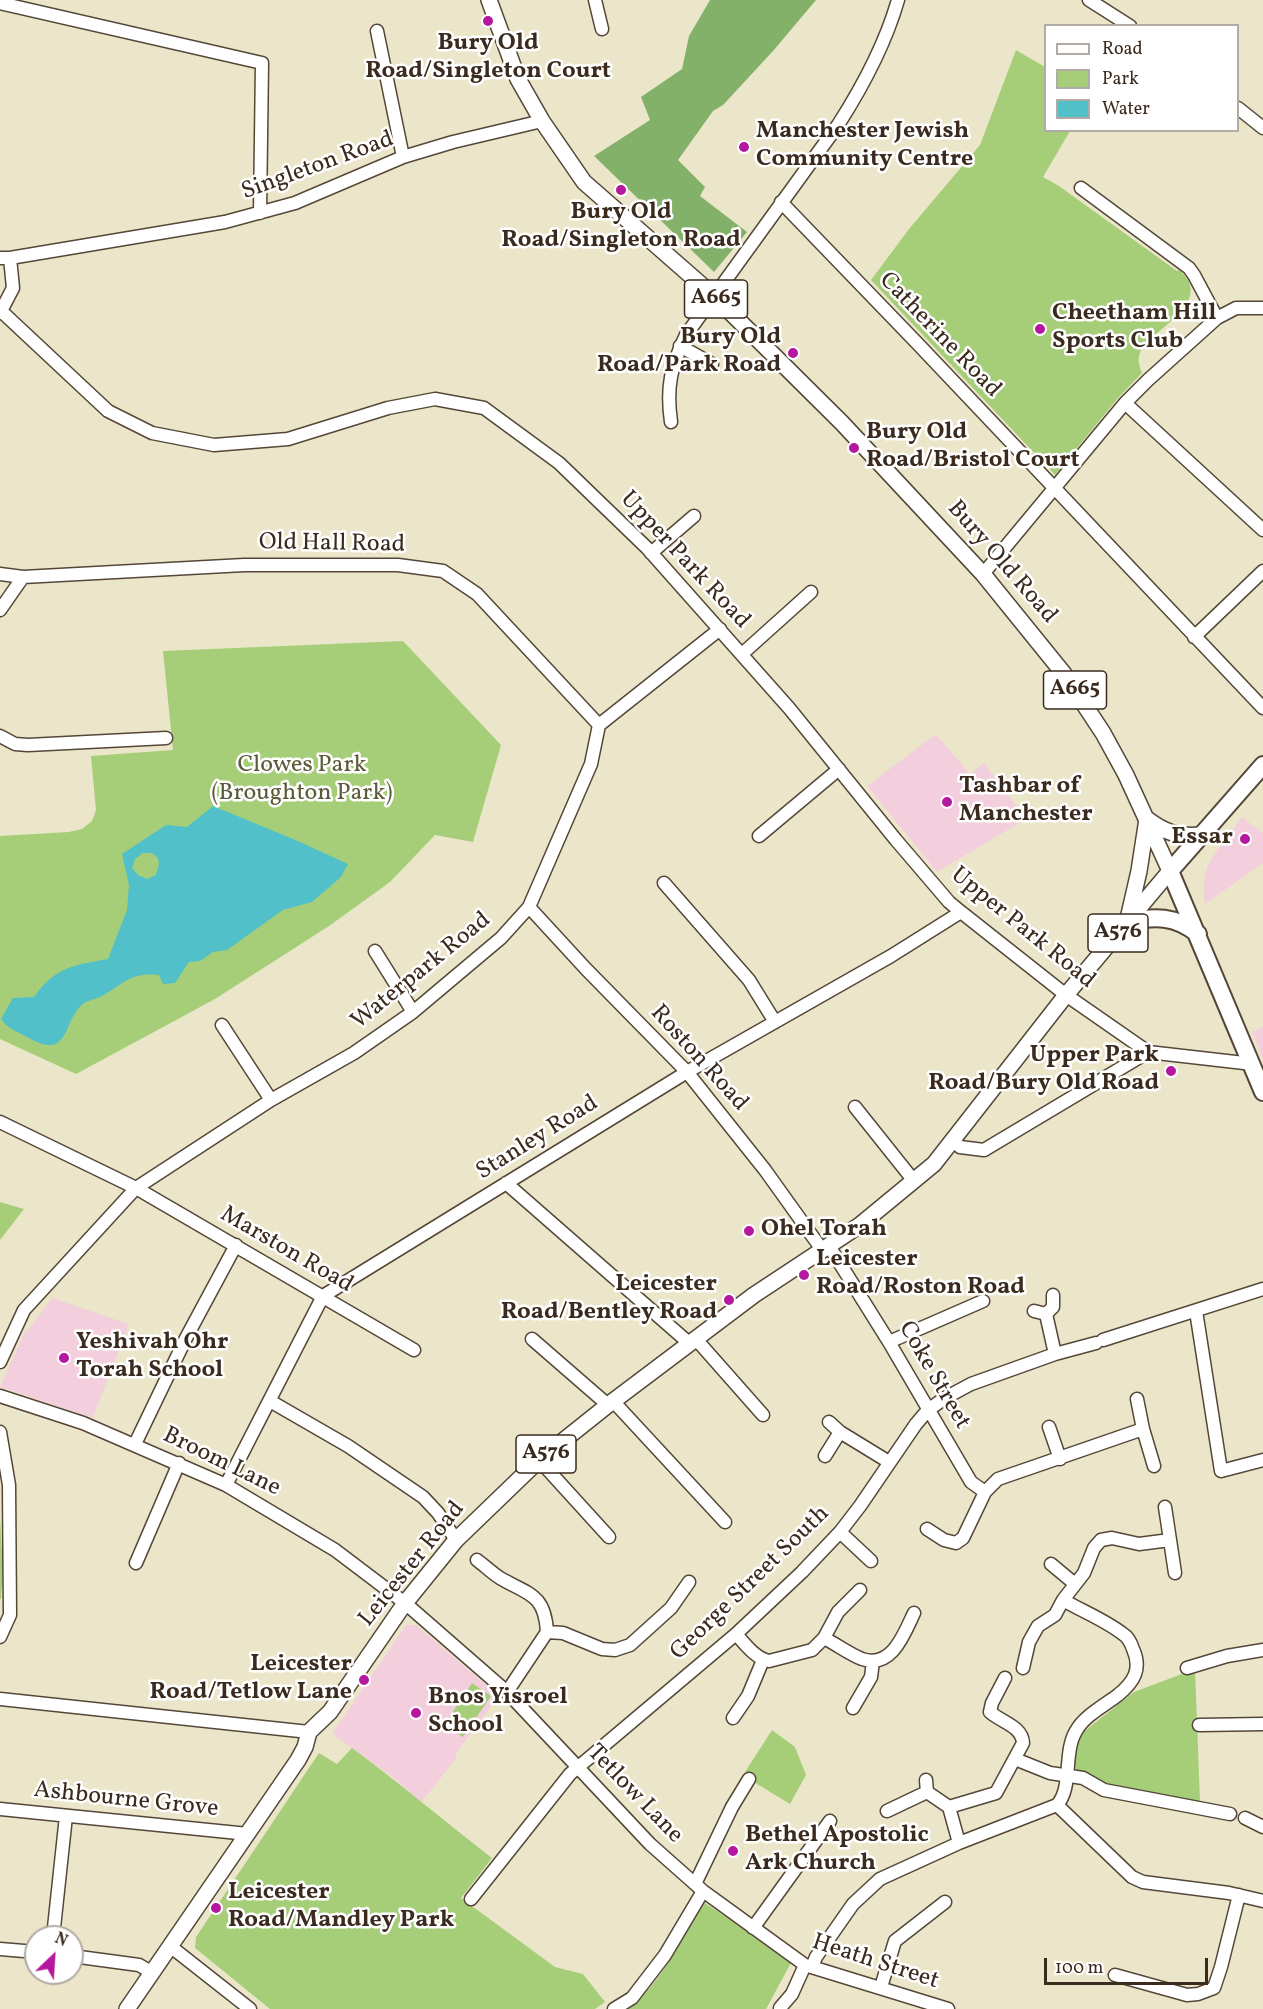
<!DOCTYPE html>
<html>
<head>
<meta charset="utf-8">
<style>
  body { margin:0 }
  #map { position:relative; width:1263px; height:2009px; overflow:hidden; background:#ebe6c9; font-family:Vollkorn,serif }
  canvas { display:block }
  .legend { position:absolute; left:1044px; top:24px; width:195px; height:108px; box-sizing:border-box; background:#fff; border:2px solid #b1aaa5; margin:0; padding:8px 10px; list-style:none; font-size:18px; color:#3b2a1e }
  .legend li { display:flex; align-items:center; gap:12px; height:30px }
  .legend b { width:30px; border:2px solid #b1aaa5 }
  .north { position:absolute; left:24px; top:1925px; width:60px; height:60px; box-sizing:border-box; background:#fff; border:2px solid #b1aaa5; border-radius:50%; rotate:25deg; font-size:16px; font-weight:700; line-height:24px; text-align:center; color:#3b2a1e }
  .north::after { content:''; display:block; margin:auto; width:21px; height:27px; background:#b5179e; clip-path:polygon(50% 0,100% 100%,50% 72%,0 100%) }
  .scale { position:absolute; left:1044px; top:1958px; width:164px; height:27px; box-sizing:border-box; border:3px solid #3b2a1e; border-top:0; padding-left:8px; font-size:18px; line-height:21px; white-space:nowrap; color:#3b2a1e; -webkit-text-stroke:4px #fff; paint-order:stroke }
</style>
</head>
<body>
<div id="map">
<canvas width="1263" height="2009"></canvas>
<ul class="legend">
<li><b style="height:8px;background:#fff"></b>Road</li>
<li><b style="height:16px;background:#a6ce79"></b>Park</li>
<li><b style="height:16px;background:#52c0c8"></b>Water</li>
</ul>
<div class="north">N</div>
<div class="scale">100 m</div>
</div>
<script>
const c = document.querySelector('canvas').getContext('2d');
c.lineJoin = 'round';
function fill(path, color) { c.fillStyle = color; c.fill(path, 'evenodd'); }
function stroke(path, color, width, dash) { c.strokeStyle = color; c.lineWidth = width; c.lineCap = dash ? 'butt' : 'round'; c.setLineDash(dash || []); c.stroke(path); }
function drawText(font, color, halo, rows, align = 'center') {
  c.font = font + ' Vollkorn,serif'; c.lineWidth = 5; c.setLineDash([]); c.textBaseline = 'middle'; c.strokeStyle = halo; c.fillStyle = color; for (const [text, x, y, turn = 0] of rows) {
    c.save(); c.translate(x, y); c.rotate((+turn || 0) * Math.PI / 180); c.textAlign = isNaN(turn) ? turn : align; if (halo) c.strokeText(text, 0, 0); c.fillText(text, 0, 0); c.restore();
  }
}
const built = new Path2D(`
  M936 734 970 774 984 763 1026 819 937 872 867 786Z
  M1242 817 1263 833V863L1205 904 1203 887 1207 867 1215 853Z
  M1263 1027V1060L1252 1032Z
  M52 1298 129 1324 93 1418 0 1387 25 1331H27Z
  M406 1625H416L499 1696 455 1755 457 1757 421 1803 395 1779 334 1735 333 1732Z`);
const green = new Path2D(`
  M1016 50 1045 67 1046 130 1070 131 1043 177 1059 186 1177 271 1179 270C1216 301 1155 328 1141 350 1137 358 1139 366 1142 373L1118 398 1055 475 871 280 909 229 980 145Z
  M403 641 501 745 473 842 435 835 390 882 329 926 215 999 76 1074 0 1039V836L69 832 82 829 92 821 96 810 91 756 173 750 163 651Z
  M0 1202 24 1209 0 1240Z
  M0 1517 3 1570 1 1599H0Z
  M1195 1669 1200 1802C1164 1796 1102 1792 1075 1768L1074 1752 1082 1733 1134 1692Z
  M472 1683 491 1696 463 1737 444 1725Z
  M772 1730 795 1747 806 1775 790 1804 749 1779 745 1772Z
  M352 1748C400 1783 445 1822 492 1858L461 1898 555 1967 583 1974 605 2002 595 2009H270L195 1948 196 1937 319 1753 337 1764Z
  M702 1901 792 1961 766 2009H626C662 1985 682 1938 702 1901Z`);
const forest = new Path2D(`
  M710 0H816L773 51 723 105 713 111 678 160 705 187 700 196 747 232 714 272 594 156 650 120 641 97 682 69 689 36Z`);
const water = new Path2D(`
  M213 806 298 841 348 864 341 877 312 902 283 910 227 950 213 952 200 961 189 962 175 983 163 984 159 975C128 972 124 985 100 997 95 999 90 1000 86 1002 61 1016 73 1064 27 1037 15 1030 9 1030 1 1019L13 998 34 997C55 967 74 965 108 959L127 910 129 885 122 854 166 825 187 827ZM143 853H152L158 858 159 864 156 875 147 879 138 875 132 868 135 859Z`);
const minor = new Path2D(`
  M595 0 602 29
  M1089 0 1130 26
  M0 3 262 63 260 213
  M377 31 403 157
  M1238 108 1263 128
  M1081 188 1189 268 1194 275 1217 318
  M781 202 917 343 1263 708
  M0 258H10L225 222 295 203 403 157 453 142 542 121
  M0 310 108 411 152 433 214 445 288 439 388 408 435 399 484 408 559 463 647 548 789 708 896 840 949 902 961 912 1066 995 1148 1052 1253 1064
  M0 313 13 288 10 258
  M680 346 712 364
  M1125 403 1263 530
  M671 422C666 387 671 366 686 335L838 125C863 86 885 45 898 0
  M651 553 694 516
  M0 574 23 577 244 565H398L443 571 477 594 599 725
  M983 574 1125 403 1148 380 1217 318 1236 308H1263
  M0 610 23 577
  M1194 637 1263 571
  M742 654 811 592
  M0 736 15 744 28 745 166 738
  M759 836 839 769
  M664 883 749 980 775 1022
  M529 907 586 969 687 1072 765 1170 823 1251
  M375 951 413 1012
  M222 1025 271 1100
  M855 1107 914 1181
  M0 1122 136 1188 414 1350
  M953 1141 960 1147 984 1150 1148 1052
  M506 1183 689 1343
  M829 1246 889 1342 971 1482 985 1492
  M1053 1295V1307L1046 1314 1055 1354
  M1034 1311 1046 1314
  M1196 1311 1221 1471 1263 1460
  M695 1338 763 1415
  M532 1339 608 1405
  M1103 1340 1263 1289
  M889 1342 983 1301
  M0 1362 24 1310 136 1188 271 1100 354 1053 413 1012 501 938 529 907 591 764 599 725 720 629
  M0 1396 83 1423 226 1485 335 1550 405 1603 507 1692 650 1844 703 1891 805 1965 948 2009
  M1137 1399 1143 1429
  M270 1401 348 1446 423 1497 438 1513 456 1540
  M613 1401 725 1522
  M829 1422 840 1432
  M1049 1427 1060 1459
  M0 1432 9 1485 10 1615 0 1637
  M135 1444 186 1338 236 1245
  M825 1456 840 1432 889 1462
  M539 1460 609 1537
  M226 1485 323 1296 687 1072 891 956 961 912
  M927 1529 944 1540 956 1543 963 1538 985 1492 998 1479 1143 1429 1154 1466
  M840 1532 871 1561
  M1170 1540 1175 1573
  M477 1560C485 1566 492 1573 500 1578 527 1594 545 1593 547 1632
  M136 1563 179 1463
  M1051 1564 1075 1584
  M1063 1600 1084 1573 1094 1548 1101 1540 1112 1538 1139 1544 1170 1540 1165 1507
  M736 1634C745 1644 755 1658 769 1661L812 1650 824 1638C836 1644 849 1654 862 1659 892 1669 904 1634 914 1613
  M824 1638 838 1612 860 1590
  M1187 1668 1227 1656 1263 1650
  M507 1692 547 1632 563 1633 602 1649 615 1650 630 1645 671 1608 689 1582
  M0 1699 309 1732
  M853 1708 871 1677 873 1661
  M733 1718 748 1696 763 1660
  M1199 1725 1263 1724
  M1015 1759 1050 1773 1083 1778 1104 1790 1230 1814
  M926 1780 927 1792
  M1057 1805 1132 1877 1143 1882 1229 1893 1263 1901
  M949 1807 959 1843
  M0 1809 248 1834
  M887 1811 927 1792 949 1807 996 1793 1023 1743C1022 1726 1001 1722 990 1712L992 1703 1005 1678
  M1245 1818 1263 1827
  M695 1884 732 1807 749 1779
  M471 1899 570 1774 736 1634 802 1572 840 1532 860 1506 916 1424 928 1410 945 1398 971 1384 1055 1354 1096 1343
  M753 1928 830 1821
  M53 1937 66 1816
  M170 1946 250 2009
  M0 1949 36 1952
  M72 1956 139 1965 151 1972
  M812 1967 816 1957 853 1904 880 1879 959 1843 1057 1805C1073 1788 1063 1752 1076 1731 1084 1716 1105 1705 1118 1695 1134 1682 1142 1669 1133 1649 1131 1643 1128 1637 1123 1634 1105 1620 1082 1611 1063 1600L1055 1615 1038 1626 1029 1642 1023 1668
  M1115 1975 1187 1995 1198 1994 1214 1988 1221 1967 1239 1895
  M881 1987 895 1941 945 1902
  M780 2008 792 1994 805 1965
  M614 2009 632 1998 665 1955 703 1891`);
const major = new Path2D(`
  M1147 819C1164 832 1178 837 1200 835
  M1128 919 1139 871 1147 819
  M127 2009 298 1760 305 1747 309 1732 330 1712 405 1603 456 1540 539 1460 608 1405 754 1295 860 1225 934 1164 1066 995 1170 871 1126 775 1103 733 1064 674 983 574 842 423 714 296 584 182 542 121 518 79 489 0`);
const highway = new Path2D(`
  M1263 765 1170 871 1263 1092
  M1127 923C1154 915 1176 916 1198 934`);
const markers = [
  [488,21,6,"#b5179e"],
  [744,147,6,"#b5179e"],
  [621,190,6,"#b5179e"],
  [1040,329,6,"#b5179e"],
  [793,353,6,"#b5179e"],
  [854,448,6,"#b5179e"],
  [947,802,6,"#b5179e"],
  [1245,839,6,"#b5179e"],
  [1171,1071,6,"#b5179e"],
  [749,1231,6,"#b5179e"],
  [804,1275,6,"#b5179e"],
  [729,1300,6,"#b5179e"],
  [64,1358,6,"#b5179e"],
  [364,1680,6,"#b5179e"],
  [416,1713,6,"#b5179e"],
  [733,1851,6,"#b5179e"],
  [216,1908,6,"#b5179e"]
];
const shields = [
  [716,299,63],
  [1075,690,63],
  [1118,933,60],
  [546,1454,60]
];
const shieldNames = [
  ["A665",716,299],
  ["A665",1075,690],
  ["A576",1118,933],
  ["A576",546,1454]
];
const poiNames = [
  ["Bury Old",488,45,"center"],
  ["Road/Singleton Court",488,73,"center"],
  ["Manchester Jewish",756,133],
  ["Community Centre",756,161],
  ["Bury Old",621,214,"center"],
  ["Road/Singleton Road",621,242,"center"],
  ["Cheetham Hill",1052,315],
  ["Sports Club",1052,343],
  ["Bury Old",781,339,"right"],
  ["Road/Park Road",781,367,"right"],
  ["Bury Old",866,434],
  ["Road/Bristol Court",866,462],
  ["Tashbar of",959,788],
  ["Manchester",959,816],
  ["Essar",1233,839,"right"],
  ["Upper Park",1159,1057,"right"],
  ["Road/Bury Old Road",1159,1085,"right"],
  ["Ohel Torah",761,1231],
  ["Leicester",816,1261],
  ["Road/Roston Road",816,1289],
  ["Leicester",717,1286,"right"],
  ["Road/Bentley Road",717,1314,"right"],
  ["Yeshivah Ohr",76,1344],
  ["Torah School",76,1372],
  ["Leicester",352,1666,"right"],
  ["Road/Tetlow Lane",352,1694,"right"],
  ["Bnos Yisroel",428,1699],
  ["School",428,1727],
  ["Bethel Apostolic",745,1837],
  ["Ark Church",745,1865],
  ["Leicester",228,1894],
  ["Road/Mandley Park",228,1922]
];
const streetNames = [
  ["Singleton Road",318,167,-20],
  ["Catherine Road",939,336,46],
  ["Old Hall Road",332,545,1],
  ["Upper Park Road",684,561,47],
  ["Bury Old Road",1001,563,49],
  ["Upper Park Road",1022,929,39],
  ["Waterpark Road",422,972,-39],
  ["Roston Road",698,1059,48],
  ["Stanley Road",538,1139,-32],
  ["Marston Road",286,1251,30],
  ["Coke Street",933,1376,60],
  ["Broom Lane",221,1463,26],
  ["Leicester Road",413,1565,-51],
  ["George Street South",751,1584,-44],
  ["Tetlow Lane",634,1795,46],
  ["Ashbourne Grove",126,1801,6],
  ["Heath Street",875,1963,18]
];
const parkNames = [
  ["Clowes Park",302,767],
  ["(Broughton Park)",302,795]
];
fill(built, '#f3cfde');
fill(green, '#a6ce79');
fill(forest, '#84b169');
fill(water, '#52c0c8');
stroke(minor, '#554638', 15);
stroke(major, '#554638', 18);
stroke(highway, '#554638', 20);
stroke(minor, '#fff', 12);
stroke(major, '#fff', 15);
stroke(highway, '#fff', 16);
for (const [x, y, r, color] of markers) { const dot = new Path2D(); dot.arc(x, y, r, 0, 2 * Math.PI); c.fillStyle = color; c.fill(dot); stroke(dot, '#fff', 2); }
for (const [x, y, w] of shields) { const box = new Path2D(); box.roundRect(x - w / 2, y - 19, w, 38, 4.5); c.fillStyle = '#fff'; c.fill(box); stroke(box, '#3b2a1e', 1.5); }
drawText('bold 22px', '#3b2a1e', null, shieldNames);
drawText('bold 24px', '#3b2a1e', '#fff', poiNames, 'left');
drawText('24px', '#3b2a1e', '#fff', streetNames);
drawText('24px', '#5b5b39', '#fff', parkNames);
</script>
</body>
</html>
